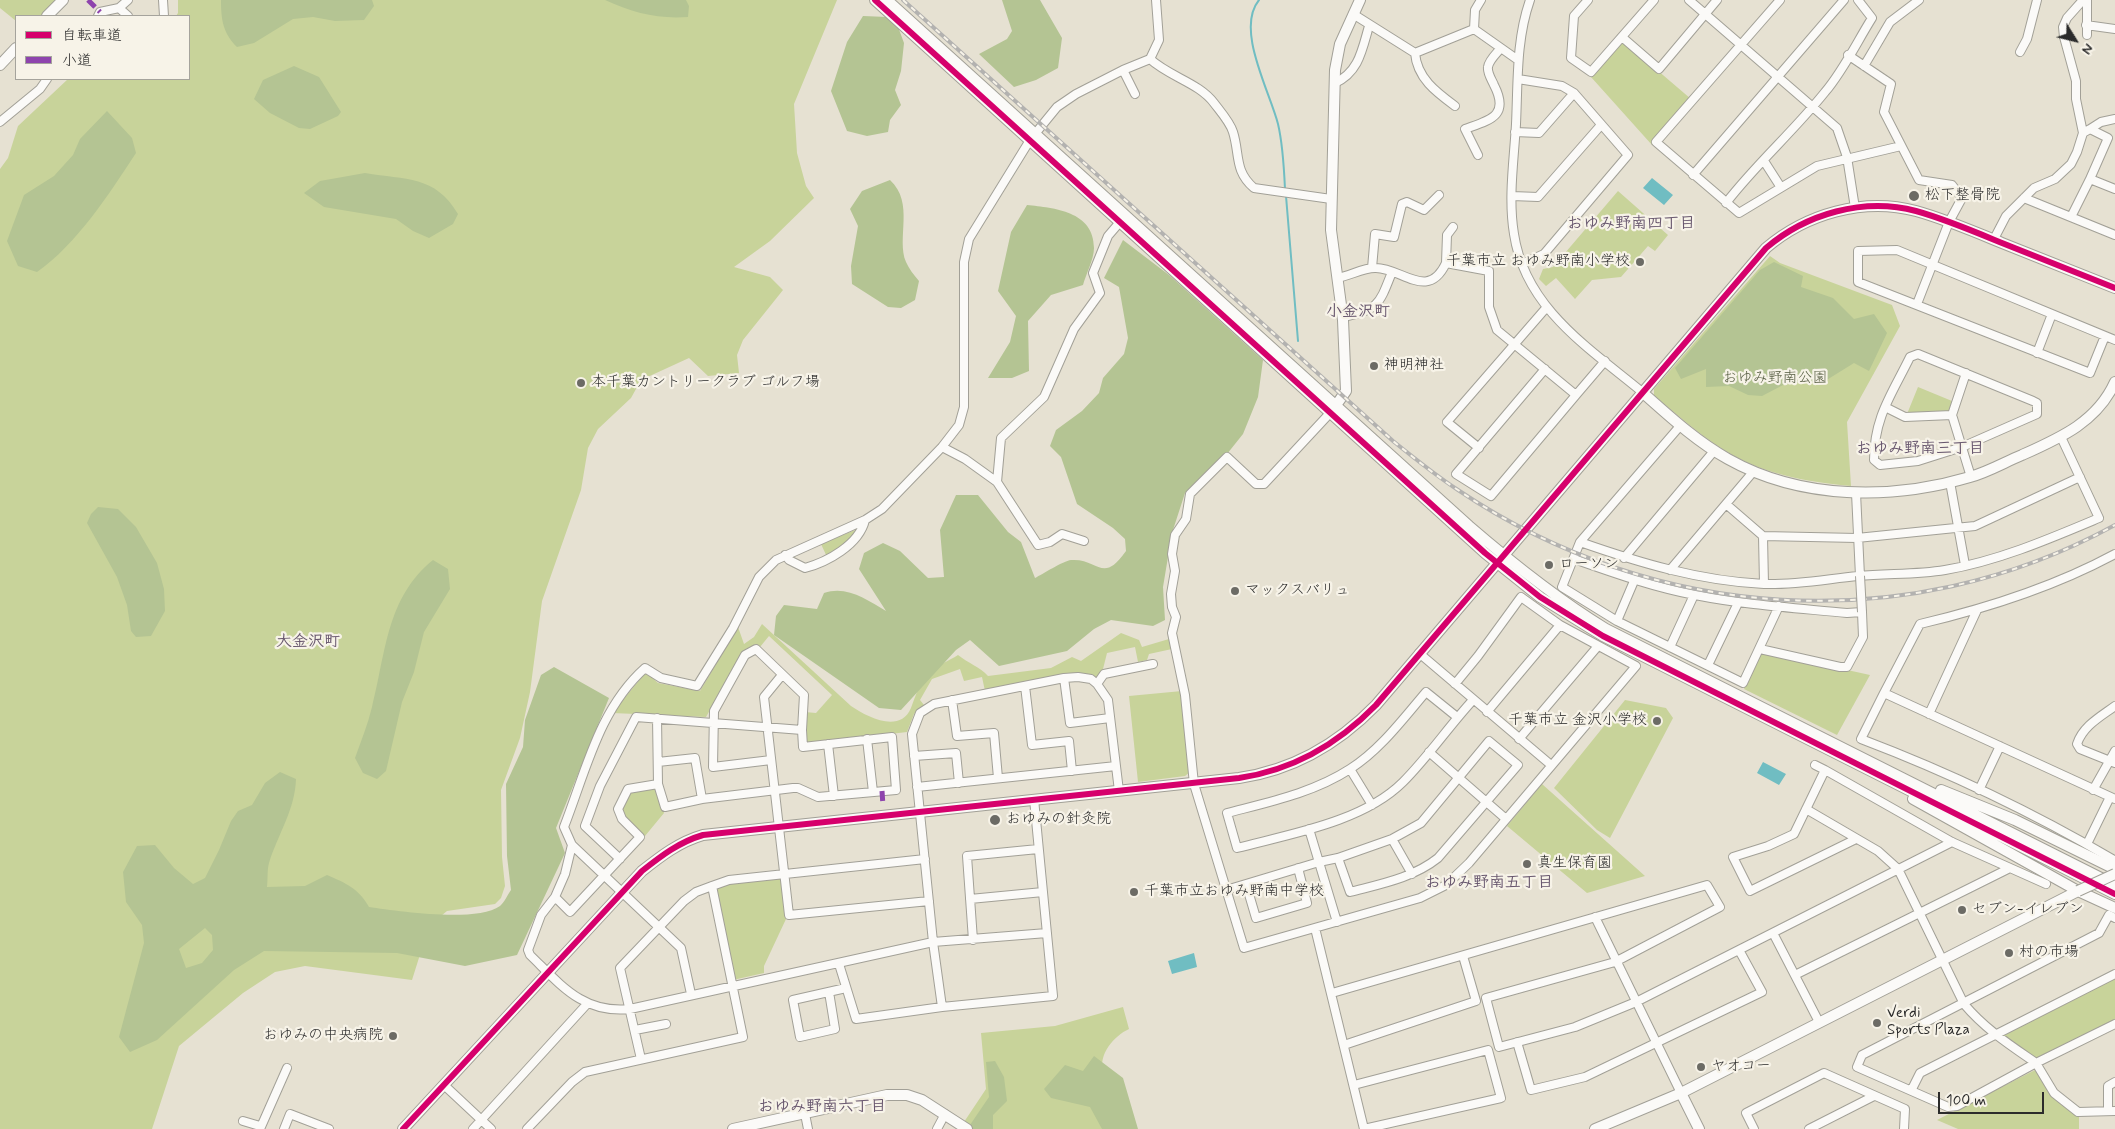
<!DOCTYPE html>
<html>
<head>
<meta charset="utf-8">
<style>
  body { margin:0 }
  #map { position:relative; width:2115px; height:1129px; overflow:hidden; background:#e6e1d2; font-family:Mynerve,"Klee One",sans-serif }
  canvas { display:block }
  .legend { position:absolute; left:15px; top:15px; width:175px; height:65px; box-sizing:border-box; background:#f7f3e8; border:1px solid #a5a39c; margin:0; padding:6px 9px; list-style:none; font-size:15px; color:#2b2b2b }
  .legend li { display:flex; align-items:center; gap:10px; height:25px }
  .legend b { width:25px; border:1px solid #a5a39c }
  .north { position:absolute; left:2050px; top:15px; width:50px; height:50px; -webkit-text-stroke:4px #f7f3e8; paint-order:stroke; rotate:126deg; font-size:14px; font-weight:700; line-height:20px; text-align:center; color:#2b2b2b }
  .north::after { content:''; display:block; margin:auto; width:18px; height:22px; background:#2b2b2b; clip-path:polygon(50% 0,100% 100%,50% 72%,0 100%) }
  .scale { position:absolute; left:1938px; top:1092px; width:106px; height:22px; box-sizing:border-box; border:2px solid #2b2b2b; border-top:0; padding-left:6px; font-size:15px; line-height:18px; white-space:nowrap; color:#2b2b2b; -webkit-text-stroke:4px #f7f3e8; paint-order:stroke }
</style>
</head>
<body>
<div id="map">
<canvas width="2115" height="1129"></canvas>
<ul class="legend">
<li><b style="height:6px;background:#d6006c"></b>自転車道</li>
<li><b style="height:6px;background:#8e44ad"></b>小道</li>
</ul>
<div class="north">N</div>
<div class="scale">100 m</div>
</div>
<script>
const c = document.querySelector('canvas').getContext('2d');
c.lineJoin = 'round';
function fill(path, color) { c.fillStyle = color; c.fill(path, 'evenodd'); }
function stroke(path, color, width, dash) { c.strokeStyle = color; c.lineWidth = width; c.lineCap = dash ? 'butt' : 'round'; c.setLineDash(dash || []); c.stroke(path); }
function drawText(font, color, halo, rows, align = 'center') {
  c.font = font + ' Mynerve,"Klee One",sans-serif'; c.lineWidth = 4.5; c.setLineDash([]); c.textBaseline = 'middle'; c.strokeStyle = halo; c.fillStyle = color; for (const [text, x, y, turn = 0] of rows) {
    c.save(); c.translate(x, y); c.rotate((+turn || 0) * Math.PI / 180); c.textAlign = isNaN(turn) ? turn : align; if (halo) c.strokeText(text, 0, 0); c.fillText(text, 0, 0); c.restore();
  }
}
const green = new Path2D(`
  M0 0H63L47 16H16V21L0 8Z
  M178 0H837L794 104 797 153 806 186 814 198 770 241 734 267 770 277 783 290 743 340 737 355 739 373 708 376 689 358 641 380 631 398 598 429 588 448 581 490 542 601 530 692 520 738 501 790 502 857 505 886 501 898 495 904 447 911 429 926 412 980 305 966 275 972 243 993 179 1046 152 1129H0V169L8 158 18 126 68 79H189V16H176L178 13Z
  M1622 40 1691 99 1652 145 1591 77Z
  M1618 191 1668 235 1655 251 1648 246 1621 277 1592 280 1575 299 1556 278 1546 286 1539 279 1543 269 1553 267Z
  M1770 256 1780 263 1892 305 1900 326 1847 422 1851 486C1807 482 1762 474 1724 450 1699 435 1677 414 1654 396V389Z
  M1918 387 1952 401 1949 412 1907 414Z
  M860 528 853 538 827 557 821 544Z
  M762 624 851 706C867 717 900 734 911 708 915 697 920 682 928 673 935 666 949 661 958 655 968 663 980 667 988 676L1051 668 1072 657 1081 661 1121 633 1139 640 1142 647 1169 639 1172 649 1149 654 1147 660 1138 662 1135 647 1107 653 1103 669 1097 678 1072 673 985 691 982 677 964 681 960 669 932 679 920 700 924 705 914 714 907 732 805 744V712L816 713 832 695 769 636 760 647 756 644 742 654 706 717 612 713 646 672 658 683 700 691 738 627 744 644 754 637Z
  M1761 651 1870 675 1837 735 1744 689Z
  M1182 691 1190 772 1185 776 1138 782 1129 696Z
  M1625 700 1666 708 1673 718 1610 838 1597 830 1554 788Z
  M1542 784 1645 876 1587 893 1507 826Z
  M656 788 664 813 645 836 621 814 625 796 629 791Z
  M782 876 786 919 764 966V973L733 980 714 888 732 882Z
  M2115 977V1020L2046 1055 2040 1058H2035L2000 1034Z
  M1123 1007 1129 1029C1114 1036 1098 1054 1103 1073 1107 1088 1124 1114 1132 1129H973L964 1122 986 1089 981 1033 1055 1026Z
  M2037 1069 2079 1115V1129H1958L1937 1120Z`);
const forest = new Path2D(`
  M221 0H372L374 6 364 20 335 21 313 17 293 19 254 43 237 47C223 33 221 20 221 0Z
  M605 0H686L689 6 688 17C656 19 634 13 605 0Z
  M1002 0H1040L1062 38 1058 68 1036 80 1014 87 979 54 1007 39 1012 31Z
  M863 16 887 17 897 24 904 43 901 71 895 90 901 105 890 120 888 132 867 136 847 131 831 91 847 42Z
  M294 66 319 77 341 112 338 116 310 129 299 128 270 113 254 99 263 80Z
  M107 111 132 138 136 153C109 194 77 244 37 272L18 266 7 241 24 195 54 176 73 155 80 139Z
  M365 173C406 180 435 175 458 214L453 224 429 238 413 231 396 219 324 207 304 193 320 181Z
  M890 180C915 203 896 238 906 262 909 269 914 275 919 281L915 300 901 308 888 307 852 284 851 266 858 226 850 209 862 191Z
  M1027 205C1054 208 1094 211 1094 248 1094 259 1086 274 1083 285L1051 295 1028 321 1029 371 1012 378H988L1010 342 1016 316 998 291 1011 232Z
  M1123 240 1169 275 1263 360 1258 397 1243 434 1227 454 1185 493 1172 533 1163 587 1165 620 1153 626 1111 620 1094 629 1067 651 999 666 970 640 956 650 901 710 879 708 774 635 776 616 784 605 817 609 824 593C847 585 867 600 886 611L859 569 864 553 883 543 900 551 928 578 944 577 940 530 956 495H978L1008 532 1021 542 1035 578C1043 574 1063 561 1071 560 1099 558 1102 585 1126 551L1125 539 1113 528 1077 504 1061 457 1050 446 1056 430 1082 411 1099 393 1103 378 1124 354 1128 338 1119 287 1104 278Z
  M1774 262 1803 276 1801 287 1833 298 1854 319 1874 314 1887 333 1869 371 1854 363 1825 381 1785 384 1762 396 1748 395 1729 386 1706 387V369L1681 379 1675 368 1760 270Z
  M98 507 118 509 136 527 157 563 164 589 165 611 151 636 136 637 131 631 127 605 117 577 87 523 91 514Z
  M433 560 448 569 450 589 424 632 414 672 402 702 386 771 377 779 363 773 355 758C361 741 368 724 372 707 386 653 386 598 433 560Z
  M554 667 609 698 556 828 565 853 517 955 465 966 397 953 264 951 234 970 157 1040 130 1052 119 1037 144 943 142 925 126 902 123 872 137 846 155 845 174 868 193 884 205 878 219 850 231 821 238 811 252 805 265 783 280 772 296 779C295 810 278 834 269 863 267 870 268 879 267 887L305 886 327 875C346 883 359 889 369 907 397 911 476 923 500 906 504 903 508 894 511 890L507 856 506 784 523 747 525 720 541 675ZM205 928 212 935 213 950 202 963 186 968 179 949Z
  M1094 1056 1123 1078 1138 1129H1102L1090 1107 1051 1098 1044 1089 1065 1065 1083 1071Z
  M995 1061 1004 1077 1007 1101 993 1115V1129H972L970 1125 989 1097 986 1062Z`);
const water = new Path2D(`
  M1652 178 1673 195 1664 205 1643 188Z
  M1763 762 1786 774 1779 785 1757 773Z
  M1194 953 1197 967 1172 974 1168 961Z`);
const stream = new Path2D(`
  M1259 0C1235 29 1270 92 1278 124 1283 145 1284 167 1285 189
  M1286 196 1298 341`);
const minor = new Path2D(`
  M163 0 164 16
  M1481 0 1475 10 1474 29 1518 60
  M1530 0C1516 40 1518 82 1516 124 1514 160 1508 198 1514 234 1525 308 1589 348 1642 392
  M1588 0 1574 16 1571 58 1591 72 1654 0
  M1689 0 1837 128 1847 157 1855 208
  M1780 0 1656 142 1739 213 1817 166 1901 146
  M119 8 128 16
  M1353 14 1415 53
  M98 16 100 12 119 8 128 0
  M2086 25 2115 29
  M2087 35V0
  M1622 37 1659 69 1717 0
  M2020 52 2027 39 2037 0
  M1415 53C1417 78 1436 92 1455 106
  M1415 53 1474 29
  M1848 55 1891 84 1884 112 1919 180 1952 185 1962 198 1949 222 1917 304
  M1150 59C1170 77 1199 83 1214 103 1220 111 1230 122 1233 132 1240 154 1234 171 1254 188L1331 199
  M1864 66 1890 22 1919 0
  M1123 70 1135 94
  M1518 79 1562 86 1574 93 1628 155 1544 254 1522 264
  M1335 83C1359 72 1362 50 1369 26
  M0 122 40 89 47 79
  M2090 129 2101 122 2115 119
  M1515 132 1539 133 1574 93
  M2083 133 2090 129 2108 138 2090 179
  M1478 155 1465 129C1490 120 1510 116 1494 85 1492 80 1487 73 1488 67 1489 60 1496 54 1501 48
  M1764 161 1780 186
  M1693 175 1844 0
  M1512 196 1538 197 1601 125
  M2024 198 2115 235
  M1726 203C1756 164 1794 131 1825 92 1843 71 1857 42 1872 18L1858 0
  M2071 217 2090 179 2115 189
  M1453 227 1447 235 1446 263 1489 271V307L1497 330 1576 395 1605 361
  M1994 239 2006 216 2034 188 2055 179 2071 164 2077 152 2083 133 2076 99V81L2064 37 2063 27 2067 18 2083 0
  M1372 268 1375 234 1394 237 1402 204 1407 202 1424 210 1439 195
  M1337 278C1350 276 1362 268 1375 268 1401 267 1428 302 1446 263
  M1343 317C1379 309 1379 305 1392 272
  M2105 336 2090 373 1858 282V251L1897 250 2115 340
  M2037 353 2052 314
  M1918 354 2033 401 2037 403V414L1962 447 1918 461 1880 465 1874 460C1874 417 1892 394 1910 357Z
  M1545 369 1456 474 1491 496 1576 395
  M1885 407 1905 417 1952 415 1971 477
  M1331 412 1264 484H1256L1227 457 1190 494 1186 519 1175 535 1172 554 1175 571 1171 594 1172 607 1176 617 1172 633 1185 695 1194 784 1244 948 1420 898 1446 885 1469 863 1636 666 1560 625 1521 597 1478 656 1455 684
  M1952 415 1966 373
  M1680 426 1580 542 1562 587 1617 621 1743 683 1779 606
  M942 447 965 459 997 482 1038 545 1050 542 1062 534 1084 541
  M1479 448 1447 422 1546 308
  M997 482 1001 438 1044 397 1074 329 1100 293 1093 273 1108 236 1120 222
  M1950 482 1965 565
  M1856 493 1860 576
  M1726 504 1763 536 1764 584
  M1763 536 1857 538 1975 526 2080 477
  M1580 542C1640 563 1700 581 1764 584 1795 585 1827 579 1858 576 1887 573 1916 575 1945 570 1998 561 2049 539 2099 518L2061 437
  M785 555 789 560 805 568C827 562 859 545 865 520
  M1624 558 1714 451
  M1574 559C1614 573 1653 587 1695 595 1745 605 1796 608 1847 613L1862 612 1863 637 1847 667H1840L1760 649
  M1670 570 1753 472
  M1617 621 1634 581
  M1670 647 1694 595
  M1419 653 1551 765
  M1708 665 1738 603
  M782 675 764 697 789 915 929 901
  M1064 678 1070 723 1110 718
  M1097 684 1104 674 1153 664
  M1025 686 1032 745 1069 741 1072 771
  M1884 693 1920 624C1988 608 2054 587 2115 554
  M952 700 957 736 994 733 998 778
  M2115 706C2100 717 2083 726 2077 744L2080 749 2115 763
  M1487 712 1560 625
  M1929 714 1977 610
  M1457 717 1426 692C1403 719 1380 750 1350 769 1313 793 1269 802 1227 813L1237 848C1290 834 1363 822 1403 782 1428 757 1449 726 1473 700
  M657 718 658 784 665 807 702 799 793 788H798L818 797 896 790 892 737 803 747 802 730 804 695 756 649 745 655 714 711 713 767 771 760
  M867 739 873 792
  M1519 739 1598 646
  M828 744 834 796
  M1429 752 1506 819
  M914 756 956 753 959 783
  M658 762 695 758 702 799
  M1815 765 1825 770
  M1350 769 1372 805
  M917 787 1116 766
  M1979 790 2000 746
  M2093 790 2115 751
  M1806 809 1878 851 1898 869 1964 1004C1985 1029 2010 1045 2036 1063L2115 1024
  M1309 829 1337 922
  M1392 839 1412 874
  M1856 839 1750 891 1733 857 1768 846 1794 834 1825 770 1952 842 2046 884
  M2087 844 2110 797
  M572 845 565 874 555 897 541 915 528 950 530 955C561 985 583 1014 630 1009L933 942 1047 933
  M620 859 585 826 600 786 636 717 802 730
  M2114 860C2034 813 1948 772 1861 739L1884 693 2115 799
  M1246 884 1256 918 1307 903 1298 868
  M1226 890 1319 862 1338 858 1392 839 1421 823 1489 741 1518 765 1438 858C1413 878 1380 884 1350 892L1338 858
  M555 897 570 912 640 837 622 819 618 809 628 789 658 784
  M970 899 1043 892
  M1595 917 1681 1093
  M2115 918 2109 915 2099 933 1862 1055 1857 1067 1948 1107 1957 1106 2036 1063 2054 1093 2078 1112 2115 1111
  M1315 928 1364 1129
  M1773 933 1819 1022
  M973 940 967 856 1038 849
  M839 964 856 1019 942 1007 1053 996 1034 799
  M1795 975 2008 869
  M829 992 835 1029 800 1037 793 1000 846 988
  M1332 993 1707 885 1720 907 1615 962 1486 998 1499 1047 1575 1027 1636 1002 1952 842
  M691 994 681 948 572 845 564 827C586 771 599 709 645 668L661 678 697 686 733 628 759 577 776 560 865 520 882 509 942 447 959 425 964 407V262L969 239 1030 140 1057 107 1076 94 1123 70 1150 59 1159 40 1156 0
  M942 1007 933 942 912 734 920 713 934 704 1064 678 1078 677 1091 679 1097 684 1108 700 1119 791
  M635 1030 666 1024
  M1517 1042 1531 1090 1585 1077 1762 992 1739 950
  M1344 1045 1476 1001 1463 956
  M641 1059 620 968 684 901 696 892 712 886 729 880 925 859
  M444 1085 491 1129
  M1354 1085 1488 1050 1501 1098 1364 1129
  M1912 1089 1920 1073 2115 974
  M2108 1111V1086L2115 1082
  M805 1114 808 1129
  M243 1121 260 1126
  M260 1129 287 1068
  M284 1129 290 1114 329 1129
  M473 1129 587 1004
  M527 1129 572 1082 585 1072 743 1037 712 886
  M937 1129 945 1114
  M1754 1129 1746 1113 1824 1073 1905 1109 1904 1129
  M1809 1129 1874 1096`);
const tertiary = new Path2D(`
  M875 0 1485 553 1540 597 1603 636 2115 894
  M887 0 1469 526C1512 563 1557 599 1606 629L2115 885
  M47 16 63 0
  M0 65 16 48
  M1642 392C1669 416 1696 441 1728 459 1801 500 1892 500 1970 477 1988 472 2005 462 2022 455 2060 438 2097 422 2115 382
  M1332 411 1346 391 1343 320 1331 230 1335 70 1340 44 1360 0
  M1941 790 2015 820 2115 869
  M1913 799 2078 891 2115 908
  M1681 1093 1699 1129
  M403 1129 642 871C661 856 679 842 703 835L1239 778C1294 770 1338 744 1376 705L1766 248C1806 214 1863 197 1916 211 1945 219 1973 231 2002 243 2039 258 2077 273 2115 288
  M733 1129 887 1095H907L922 1100 967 1129
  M1595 1129 1681 1093 2078 891`);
const rail = new Path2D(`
  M903 0 1393 441C1414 458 1435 475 1458 490 1654 622 1907 639 2115 525`);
const minorBridge = new Path2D(`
  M1860 576 1862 612`);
const tertiaryBridge = new Path2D(`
  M2078 891 2115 874`);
const quiet = new Path2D(`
  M88 0 100 12
  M882 791 883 806`);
const cycleway = new Path2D(`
  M875 0 1485 553 1540 597 1603 636 2115 894
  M403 1129 642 871C661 856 679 842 703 835L1239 778C1294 770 1338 744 1376 705L1766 248C1806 214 1863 197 1916 211 1945 219 1973 231 2002 243 2039 258 2077 273 2115 288`);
const markers = [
  [1914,196,6,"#6c6b65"],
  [1640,262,5,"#6c6b65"],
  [1374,366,5,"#6c6b65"],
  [581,383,5,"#6c6b65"],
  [1549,565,5,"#6c6b65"],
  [1235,591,5,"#6c6b65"],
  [1657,721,5,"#6c6b65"],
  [995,820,6,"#6c6b65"],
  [1527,864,5,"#6c6b65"],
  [1134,892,5,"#6c6b65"],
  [1962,910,5,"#6c6b65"],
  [2009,953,5,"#6c6b65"],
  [1877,1023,5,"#6c6b65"],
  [393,1036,5,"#6c6b65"],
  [1701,1067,5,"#6c6b65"]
];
const poiNames = [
  ["松下整骨院",1925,196],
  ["千葉市立 おゆみ野南小学校",1630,262,"right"],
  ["神明神社",1384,366],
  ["本千葉カントリークラブ ゴルフ場",591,383],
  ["ローソン",1559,565],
  ["マックスバリュ",1245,591],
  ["千葉市立 金沢小学校",1647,721,"right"],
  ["おゆみの針灸院",1006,820],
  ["真生保育園",1537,864],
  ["千葉市立おゆみ野南中学校",1144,892],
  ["セブン-イレブン",1972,910],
  ["村の市場",2019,953],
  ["Verdi",1887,1014],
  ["Sports Plaza",1887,1031],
  ["おゆみの中央病院",383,1036,"right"],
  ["ヤオコー",1711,1067]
];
const parkNames = [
  ["おゆみ野南公園",1775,379]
];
const neighbourhoodNames = [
  ["おゆみ野南四丁目",1631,225],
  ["小金沢町",1358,313],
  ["おゆみ野南三丁目",1920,450],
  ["大金沢町",308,643],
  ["おゆみ野南五丁目",1489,884],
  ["おゆみ野南六丁目",822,1108]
];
fill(green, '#c8d39a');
fill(forest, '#b4c493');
fill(water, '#70bdc2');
stroke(stream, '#70bdc2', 2);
stroke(minor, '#a2a097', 10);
stroke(tertiary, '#a2a097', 12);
stroke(minor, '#fbfaf8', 8);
stroke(tertiary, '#fbfaf8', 10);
stroke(rail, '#b3b2b0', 4);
stroke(rail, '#f7f3e8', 2, [5.5]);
stroke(minorBridge, '#a2a097', 10, []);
stroke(tertiaryBridge, '#a2a097', 12, []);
stroke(minorBridge, '#fbfaf8', 8);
stroke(tertiaryBridge, '#fbfaf8', 10);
stroke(quiet, '#8e44ad', 5, [10, 5]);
stroke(cycleway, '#d6006c', 6);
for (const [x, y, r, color] of markers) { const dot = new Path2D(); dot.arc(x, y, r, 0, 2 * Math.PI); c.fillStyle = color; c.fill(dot); stroke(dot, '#f7f3e8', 2); }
drawText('15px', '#2b2b2b', '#f7f3e8', poiNames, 'left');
drawText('15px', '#535a3f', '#f7f3e8', parkNames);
drawText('bold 16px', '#68576e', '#f7f3e8', neighbourhoodNames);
</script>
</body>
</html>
